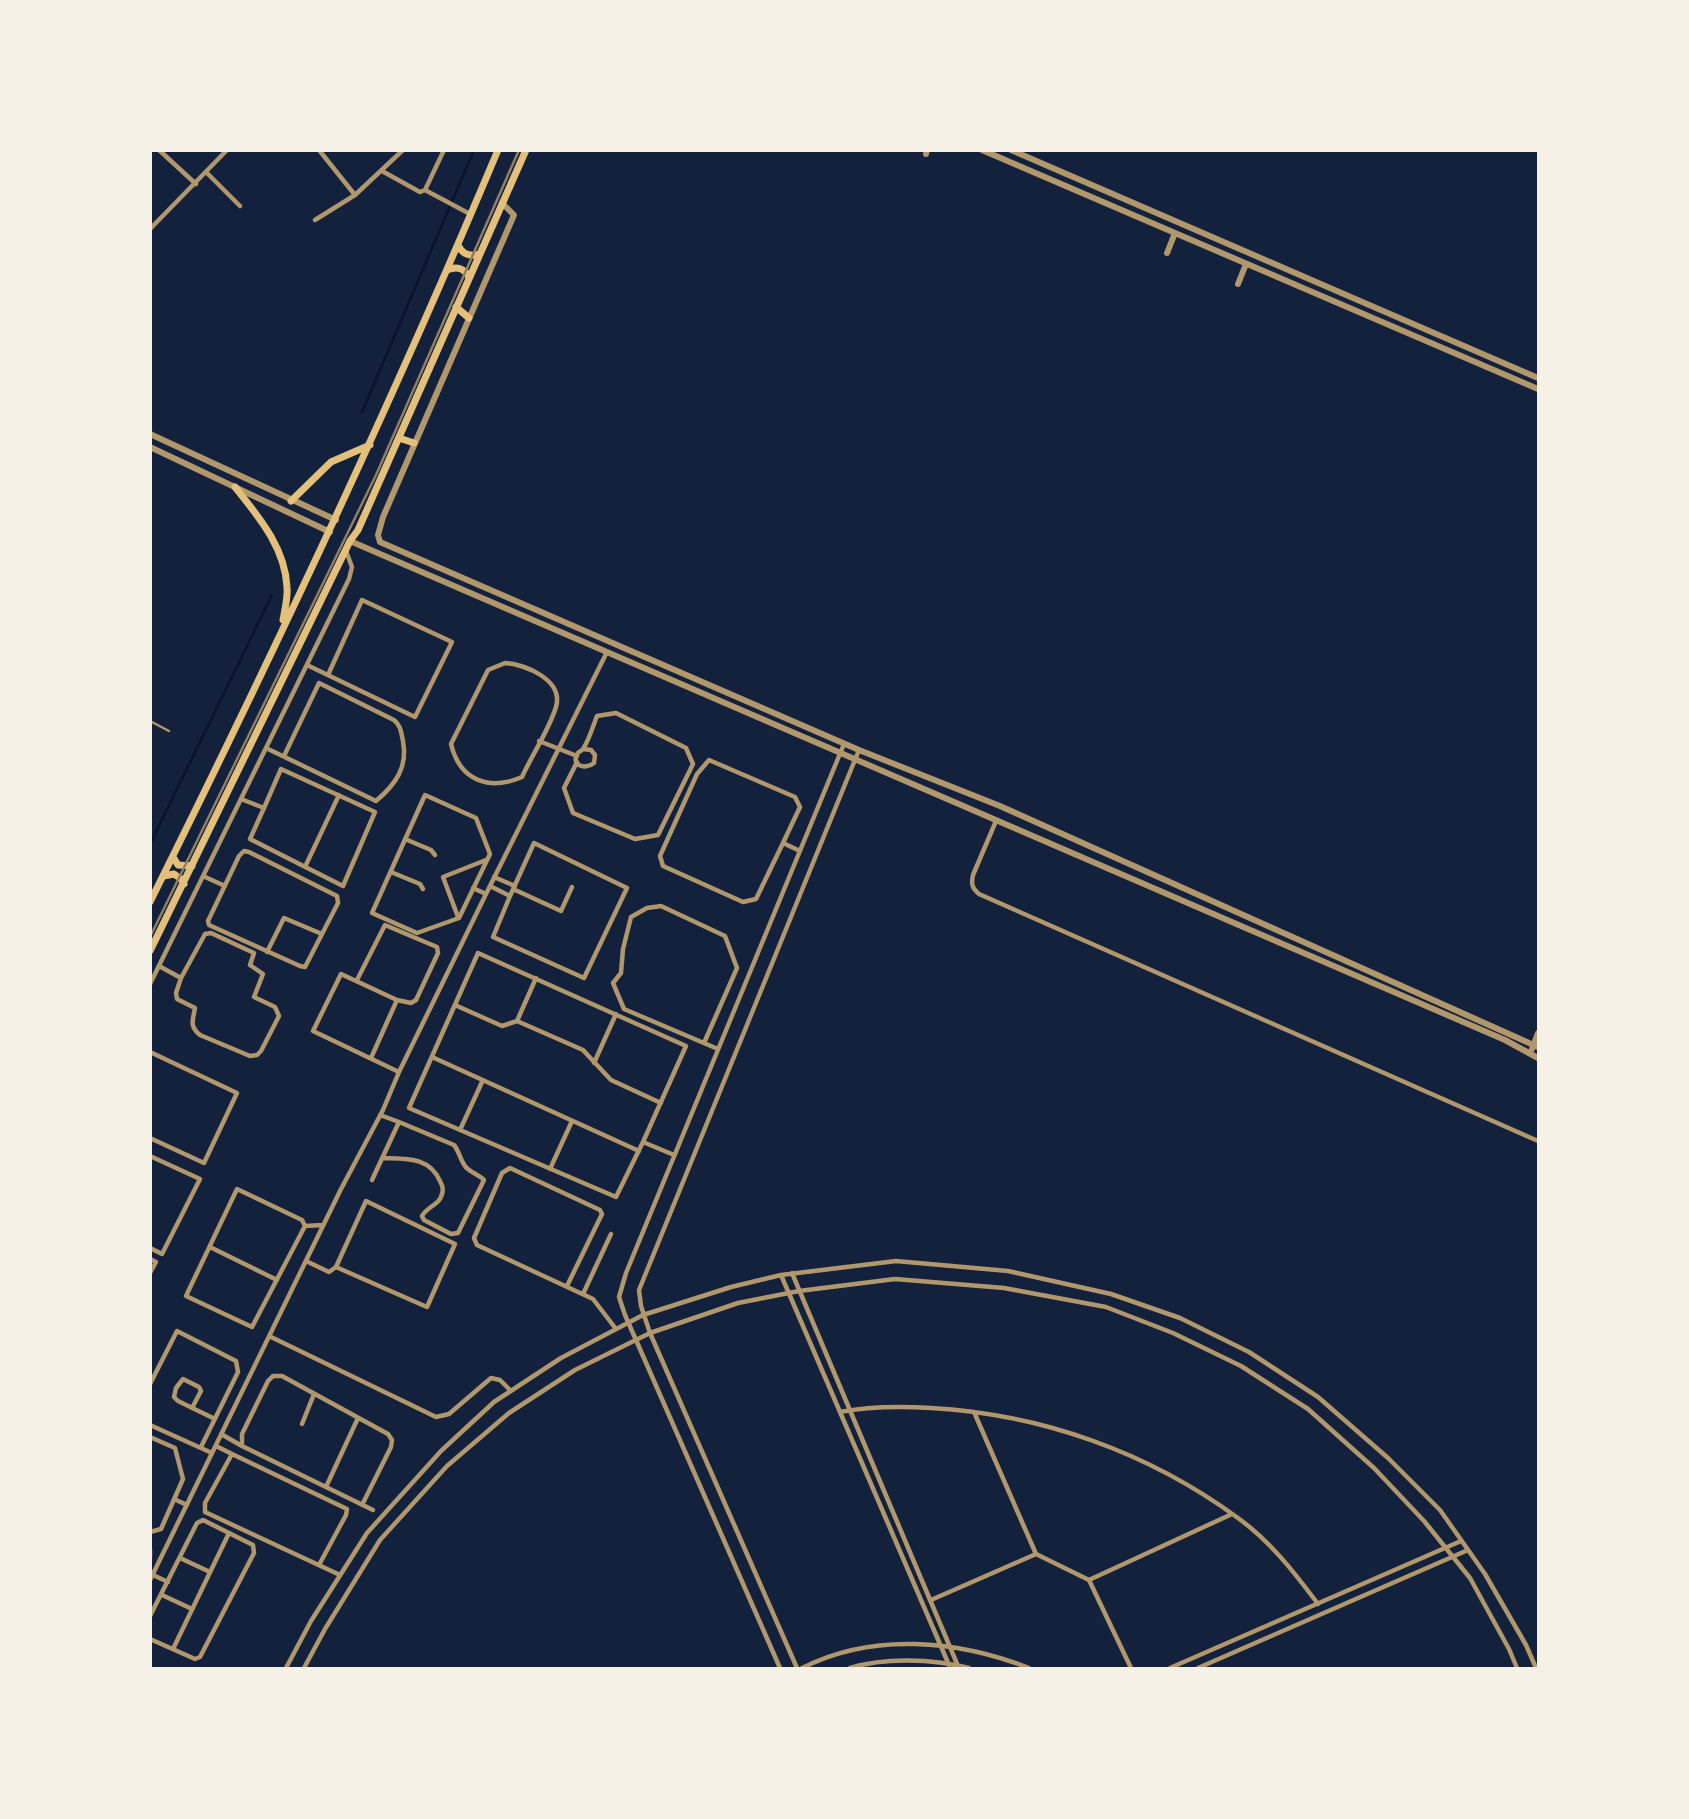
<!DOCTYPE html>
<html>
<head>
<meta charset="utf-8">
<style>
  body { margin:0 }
  #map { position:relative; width:1689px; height:1819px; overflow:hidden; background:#14213d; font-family:"PT Sans Narrow",sans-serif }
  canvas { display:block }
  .frame { position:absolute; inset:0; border:152px solid #f6f1e7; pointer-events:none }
</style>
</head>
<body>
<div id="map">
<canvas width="1689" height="1819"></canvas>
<div class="frame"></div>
</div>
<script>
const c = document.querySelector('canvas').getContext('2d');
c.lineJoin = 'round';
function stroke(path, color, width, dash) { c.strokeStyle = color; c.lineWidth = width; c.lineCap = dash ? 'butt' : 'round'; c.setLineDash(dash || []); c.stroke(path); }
const stream = new Path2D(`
  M362 412 474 150
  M150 844 272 595`);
const service = new Path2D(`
  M150 721 169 731`);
const minor = new Path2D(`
  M159 150 196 184
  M319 150 355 195
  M444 150 425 190 470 214
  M382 171 420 192 425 190
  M207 173 240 206
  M315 220 355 195 403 150
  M150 229 227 150
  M505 663C525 664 564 680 556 707 549 730 532 755 522 777 489 791 460 781 451 744L488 670Z
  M307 665 415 717 452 642 362 600 328 675
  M539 741 577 756
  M266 748 376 801C396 784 408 767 403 741 401 732 401 726 394 720L319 683 284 756
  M577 762 564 788 573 813 635 839 658 835 693 764 686 748 616 713 597 716C593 726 589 740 583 749 582 751 579 751 578 753 570 764 584 771 594 763L595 755 591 750 583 749
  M425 795 476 818 490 854 459 918 417 933 372 913Z
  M241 799 264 808 281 769 375 812 343 886 250 839 264 808
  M996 821 973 875C971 884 972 888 979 894L1538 1141
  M405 839 431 850 435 855
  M783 843 800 807 795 797 709 760 697 774 660 856 663 866 743 902 756 899 783 843 800 851
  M244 851 249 852 337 896 338 903 305 967 300 966 209 925 208 921 239 856Z
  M305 867 339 795
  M391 872 420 884 423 889
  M203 876 225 886
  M494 877 515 886
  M490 886 510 896 534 843 627 888 584 978 493 937 510 896
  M473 888 486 894
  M513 889 561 911 572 887
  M458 917 443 877 486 860
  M267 952 284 918 322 934
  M159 966 181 978 176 993 177 999 195 1008C193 1020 189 1026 200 1035L250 1056 257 1055 261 1051 279 1016 275 1007 254 997 263 974 250 965 254 953 211 933 205 934 181 978
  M357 980 385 925 437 947 438 953 416 1000 411 1003 397 1000
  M150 984 349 579 352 567 346 551
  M455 1005 502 1026 517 1021 583 1050 611 1080 661 1103
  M517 1021 536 978
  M704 1043 737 968 725 936 661 906 647 908 631 917 623 949 621 973 613 983 624 1009 718 1049
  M150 1052 237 1093 204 1163 150 1138
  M432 1057 639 1151
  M371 1058 397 1000 341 974 313 1031 399 1072
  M594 1063 616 1014
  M460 1130 482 1082
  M643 1142 686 1046 478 953 409 1108 616 1197 643 1142 674 1155
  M150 1156 200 1179 162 1254 150 1248
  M382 1158C405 1159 429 1156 440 1181 443 1187 444 1190 441 1197 438 1205 427 1207 422 1216L424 1220 451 1234 458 1233 484 1180C478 1174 469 1172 465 1166 460 1159 459 1151 454 1145L399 1122
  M550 1169 572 1121
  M372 1180 399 1122 380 1115
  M305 1226 302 1220 237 1189 186 1296 252 1327 305 1226 323 1225
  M210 1247 277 1280
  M150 1259 156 1262 150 1273
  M306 1261 329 1272 336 1267 427 1307 455 1244 366 1201 336 1267
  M792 1273 958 1666
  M781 1275 949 1665
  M567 1286 602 1214 600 1210 510 1168 502 1173 474 1238 477 1245 593 1299 616 1329
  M583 1294 611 1234
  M269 1336 436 1417 449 1414 491 1378 500 1380 511 1391
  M150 1384 177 1331 236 1361 238 1372 201 1447
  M192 1408 201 1391 199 1387 183 1379 176 1388 174 1397 178 1401 215 1419
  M840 1412C870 1406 900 1406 931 1408 1041 1414 1148 1452 1238 1518 1270 1541 1294 1572 1318 1604
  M974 1412 1036 1554 1089 1580 1232 1514
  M302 1424 314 1394
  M150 1425 212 1453
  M221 1434 242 1446
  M150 1437 175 1448 183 1479 161 1529 150 1532
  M216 1446 232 1454 205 1503V1512L340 1575
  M232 1454 347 1509 346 1515 319 1565
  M326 1487 358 1418
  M174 1499 187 1505
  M362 1505 391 1447 392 1440 388 1434 282 1376H273L268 1381 242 1434V1446L373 1510
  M150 1549V1557
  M180 1558 210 1572
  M153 1575 168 1582
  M150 1580 341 1189 383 1110 399 1072 486 894 607 652
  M1089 1580 1131 1668
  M162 1595 192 1609
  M931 1600 1036 1554
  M150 1616 197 1523 203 1520 253 1545 254 1553 200 1657 195 1659 150 1639
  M173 1649 229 1533
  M286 1668 311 1621 367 1533 441 1451 494 1402 561 1358 643 1315 731 1287 781 1275 896 1261 1008 1271 1111 1294 1180 1318 1249 1352 1318 1397 1388 1458 1440 1510 1485 1574 1526 1645 1536 1668
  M304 1668 325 1629 380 1540 447 1466 509 1413 575 1370 650 1333 738 1303 799 1291 895 1279 1004 1288 1106 1307 1173 1333 1241 1366 1308 1409 1374 1468 1424 1521 1470 1578 1509 1649 1517 1668
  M780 1668 625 1315 619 1297 626 1273 844 744
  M797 1668 650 1333 641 1306 639 1290 859 750
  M802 1668C873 1632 957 1640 1029 1668
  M850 1668C886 1657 932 1659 969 1668
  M1170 1668 1461 1541
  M1198 1668 1468 1550`);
const tertiary = new Path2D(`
  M982 150 1538 389
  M1011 150 1538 378
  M926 154 927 150
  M502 203 514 215 383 517 378 535 380 542 859 750 1000 806 1538 1047
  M1167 253 1175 233
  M1238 284 1246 264
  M150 434 336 520
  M150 447 330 532
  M350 541 1505 1040 1538 1058
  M1532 1049 1538 1033`);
const secondary = new Path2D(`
  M458 245C462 254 470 257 479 254
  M447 270C457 266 465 268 469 278
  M456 307 469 318
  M399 438 414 443
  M235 487C258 516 285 547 287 587 288 597 285 609 283 620
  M291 501 331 462 370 445
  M173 857 178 865 192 866
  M164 876 174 874 181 879 184 884
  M150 902C273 655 391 405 498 150
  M150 951 350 541 358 530 526 150`);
const rail = new Path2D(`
  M150 937 376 475 519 150`);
stroke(stream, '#0b132b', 2.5);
stroke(service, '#b1986c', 2.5);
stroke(minor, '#b1986c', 4.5);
stroke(tertiary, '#b1986c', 6);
stroke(secondary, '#e5c07b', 7);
stroke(rail, '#918062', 2.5);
</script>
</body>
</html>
